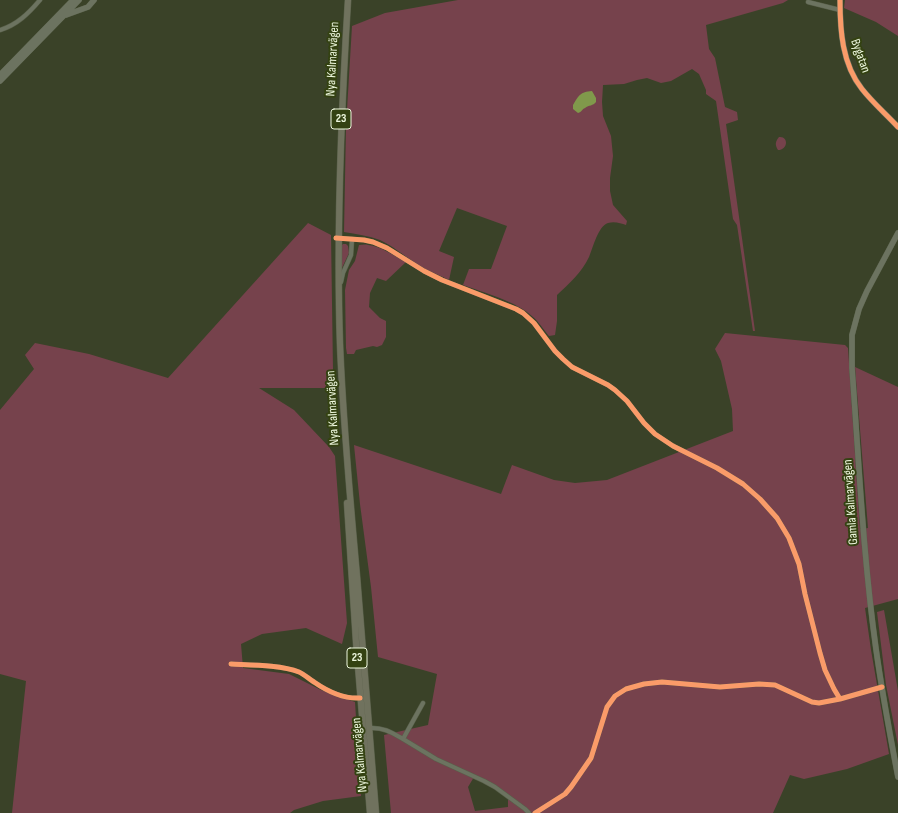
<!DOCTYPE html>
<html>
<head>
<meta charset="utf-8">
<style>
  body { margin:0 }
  canvas { display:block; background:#3a4228 }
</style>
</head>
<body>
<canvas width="898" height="813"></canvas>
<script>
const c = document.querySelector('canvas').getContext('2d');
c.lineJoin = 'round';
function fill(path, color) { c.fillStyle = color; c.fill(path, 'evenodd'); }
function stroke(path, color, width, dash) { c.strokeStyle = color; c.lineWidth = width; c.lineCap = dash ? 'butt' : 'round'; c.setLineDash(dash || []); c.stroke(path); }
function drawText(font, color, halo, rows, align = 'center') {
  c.font = font + ' "Sofia Sans Condensed",sans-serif'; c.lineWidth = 4; c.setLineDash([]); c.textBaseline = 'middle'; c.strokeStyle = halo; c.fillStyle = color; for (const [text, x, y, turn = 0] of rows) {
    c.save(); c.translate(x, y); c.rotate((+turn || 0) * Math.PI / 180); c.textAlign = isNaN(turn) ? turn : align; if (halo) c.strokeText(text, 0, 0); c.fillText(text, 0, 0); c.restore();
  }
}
const green = new Path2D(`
  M458 0H788L783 3 706 25 709 49 715 58 725 107 737 112 738 120 726 124 755 331H753L737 225 733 219 716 101 706 94V90L699 74 692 69 671 81 661 83 647 78 637 80 624 84 603 85 602 102 603 116 611 136 613 156 610 178V191L613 205 627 221 626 225C621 223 614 221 608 223 598 226 593 248 589 257 582 272 569 284 557 295V321L555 335 549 336C544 330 539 322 533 317 516 301 485 293 463 285L469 269H491L507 226 457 208 439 251 454 257 449 280C437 274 425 270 414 262 403 255 393 246 380 240 369 236 356 234 344 232L346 127 352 26 385 13Z
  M845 0H898V36L876 22 844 8Z
  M779 137C789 136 788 150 778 150 775 145 775 142 779 137Z
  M308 223 331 235 333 371 325 388H259L294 410 329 447 335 456 347 623 342 644 306 628 262 634 241 644 243 668 289 674 321 690 355 702 361 796 323 801 294 810 290 813H12L26 681 0 674V410L34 369 25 355 35 343 89 354 168 378Z
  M343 244H346L348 246 349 253 341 270 342 245Z
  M359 245C362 245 365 244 368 245 381 246 394 256 406 262L386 281 377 278 370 293 369 307 380 318 386 321V337L382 345 377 347 373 346 356 350 354 354H347L346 348 345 290 349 270 355 261Z
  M725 333 845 345 848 348 860 529 868 528 855 367 898 387V599L865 608 871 650 889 754 847 769 804 779 790 775 773 813H391L384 735 428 725 437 674 378 657 371 587 360 504 354 445 501 494 512 465 554 480 575 483 607 480 733 431 732 409 721 361 715 349ZM474 777 508 796V807L475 811 468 787Z
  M884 610 898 691V745L886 685 877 612Z`);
const water = new Path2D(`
  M592 91 596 98V102C593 106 589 105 585 108 582 109 582 112 578 113L573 109V105C579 95 580 92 592 91Z`);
const street = new Path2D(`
  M808 2 840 10
  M0 30C17 25 29 13 40 0
  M336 238 364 240 373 242 387 248 424 271 442 280 516 309 523 313 534 323 555 351 563 359 572 367 608 385 615 390 627 401 644 423 655 434 673 446 717 468 743 484 760 499 777 518 789 538 799 564 805 594 820 653 825 670 834 689 840 699 882 687
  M341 282 343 273 351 255 352 239
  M231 664C250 665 281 665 299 672 304 674 309 679 314 682 327 691 344 699 360 698
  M423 703 403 739 436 759 484 781 495 787 525 809 529 813
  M369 728C383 727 391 732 403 739
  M535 813 565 794 571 787 591 758 607 707 615 696 626 689 644 684 662 682 720 687 759 684 775 685 812 702 819 703 840 699`);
const secondary = new Path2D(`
  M840 0C840 30 842 64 862 89 873 103 886 114 898 127
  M66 15 88 7 94 0
  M0 75 73 0
  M0 81 79 0
  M898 233 867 291 859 309 852 335V368C859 462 863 556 876 649 882 692 890 735 898 777`);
const primary = new Path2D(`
  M348 0C341 114 336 229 340 344 343 421 350 499 357 576 364 655 370 734 376 813
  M347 503 356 642 370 813`);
const cycleway = new Path2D(`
  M840 0C840 30 842 64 862 89 873 103 886 114 898 127
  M336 238 364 240 373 242 387 248 424 271 442 280 516 309 523 313 534 323 555 351 563 359 572 367 608 385 615 390 627 401 644 423 655 434 673 446 717 468 743 484 760 499 777 518 789 538 799 564 805 594 820 653 825 670 834 689 840 699 882 687
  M231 664C250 665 281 665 299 672 304 674 309 679 314 682 327 691 344 699 360 698
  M535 813 565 794 571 787 591 758 607 707 615 696 626 689 644 684 662 682 720 687 759 684 775 685 812 702 819 703 840 699`);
const shields = [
  [341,119,20],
  [357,658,20]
];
const shieldNames = [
  ["23",341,119],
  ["23",357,658]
];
const streetNames = [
  ["Bygatan",860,56,70],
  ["Nya Kalmarvägen",333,59,-87],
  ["Nya Kalmarvägen",333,408,-93],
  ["Gamla Kalmarvägen",851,502,-94],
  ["Nya Kalmarvägen",360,755,-95]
];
fill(green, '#76424c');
fill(water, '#80994b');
stroke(street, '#59604a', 5);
stroke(secondary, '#59604a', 6);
stroke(primary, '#59604a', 7);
stroke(street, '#6c7360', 4);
stroke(secondary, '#6c7360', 5.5);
stroke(primary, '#70725e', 6);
stroke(cycleway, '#fa9b69', 5);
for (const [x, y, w] of shields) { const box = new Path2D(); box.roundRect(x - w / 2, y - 10, w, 20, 3); c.fillStyle = '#344212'; c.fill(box); stroke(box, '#edf7dd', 1); }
drawText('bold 12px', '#edf7dd', null, shieldNames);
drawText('13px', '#edf7dd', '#344212', streetNames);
</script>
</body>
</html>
